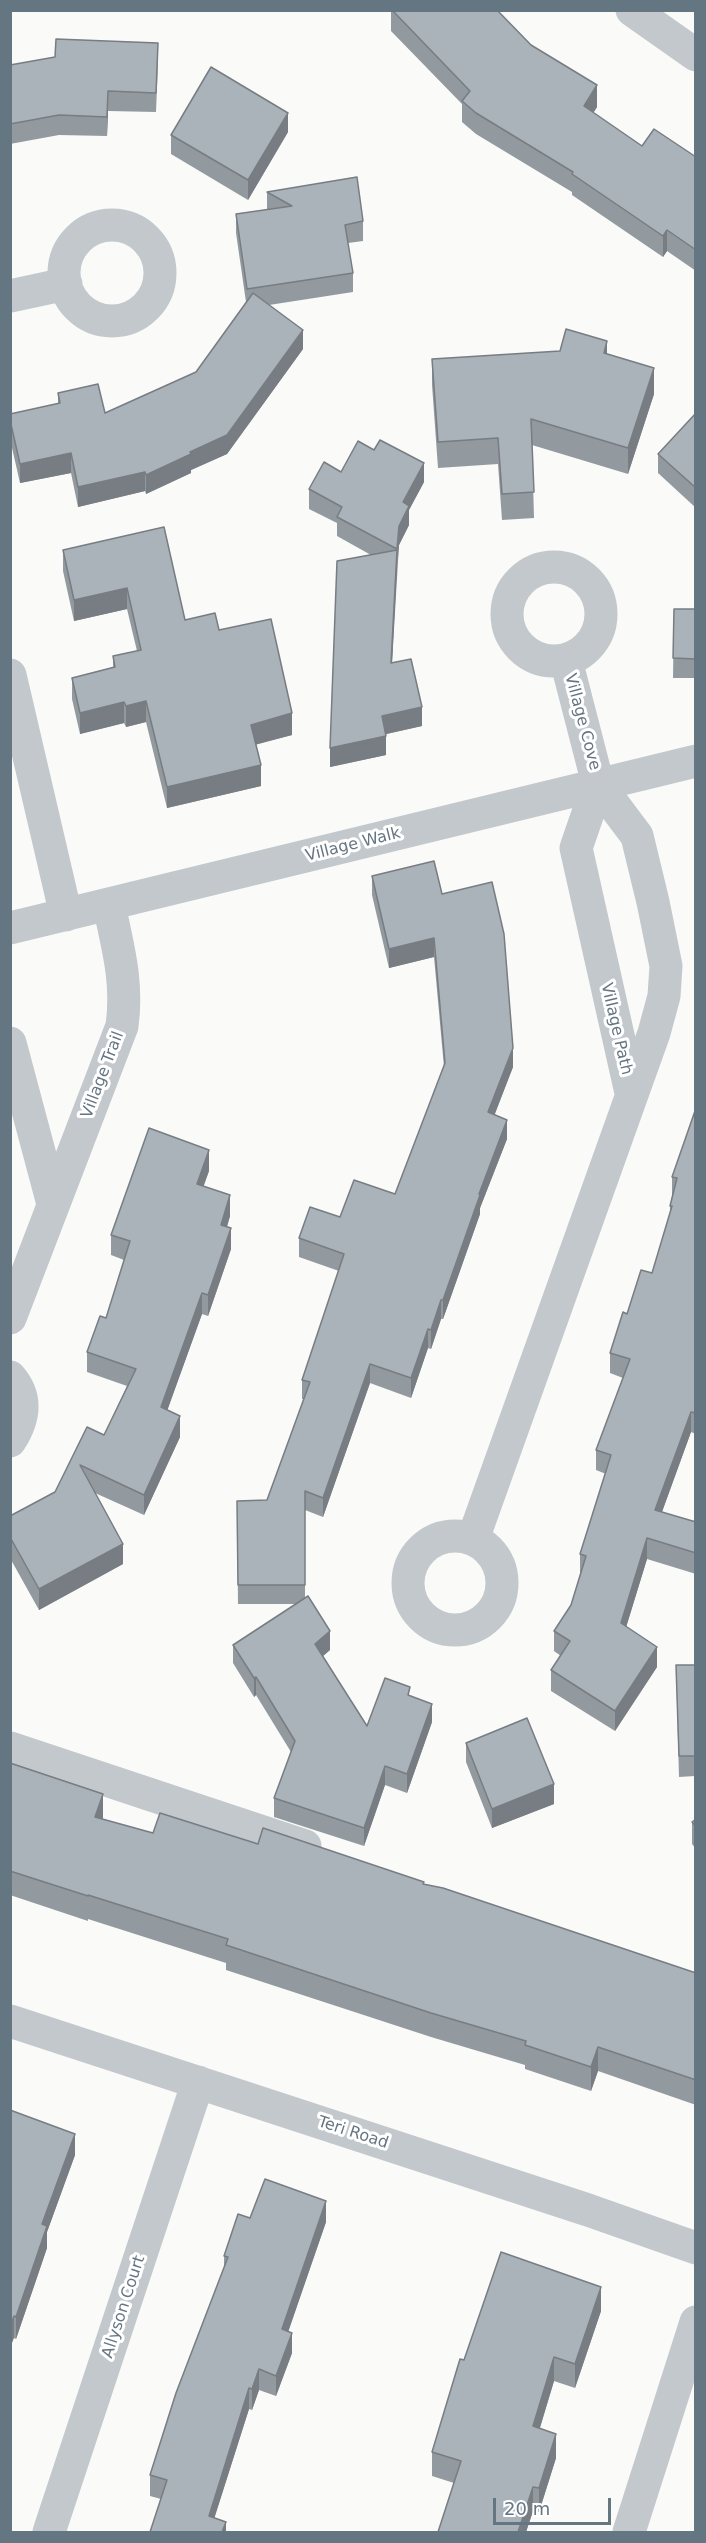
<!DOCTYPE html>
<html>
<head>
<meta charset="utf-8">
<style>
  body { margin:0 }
  #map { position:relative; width:706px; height:2543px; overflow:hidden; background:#fafaf8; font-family:"DejaVu Sans",sans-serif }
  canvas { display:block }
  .frame { position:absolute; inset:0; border:12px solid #657683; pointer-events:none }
  .scale { position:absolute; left:493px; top:2498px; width:118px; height:27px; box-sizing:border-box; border:3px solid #657683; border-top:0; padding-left:8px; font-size:18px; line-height:21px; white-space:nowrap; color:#657683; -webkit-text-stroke:4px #fff; paint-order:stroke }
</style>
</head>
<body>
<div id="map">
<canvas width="706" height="2543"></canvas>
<div class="frame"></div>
<div class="scale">20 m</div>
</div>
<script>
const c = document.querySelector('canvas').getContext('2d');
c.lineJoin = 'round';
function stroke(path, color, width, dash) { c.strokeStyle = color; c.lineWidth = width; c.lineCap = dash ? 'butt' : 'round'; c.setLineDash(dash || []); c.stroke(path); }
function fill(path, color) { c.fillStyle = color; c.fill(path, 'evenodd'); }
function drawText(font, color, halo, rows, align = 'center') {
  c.font = font + ' "DejaVu Sans",sans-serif'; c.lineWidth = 6; c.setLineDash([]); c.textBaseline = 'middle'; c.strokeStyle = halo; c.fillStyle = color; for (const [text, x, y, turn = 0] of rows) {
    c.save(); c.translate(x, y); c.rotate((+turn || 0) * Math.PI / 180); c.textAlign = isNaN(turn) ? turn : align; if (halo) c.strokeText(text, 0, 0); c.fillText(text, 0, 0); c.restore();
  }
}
const minor = new Path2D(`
  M632 10 696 55
  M64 273a48 48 0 1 1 96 0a48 48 0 1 1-96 0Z
  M10 296 66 284
  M507 614a47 47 0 1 1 94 0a47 47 0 1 1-94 0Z
  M10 675 66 915
  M598 784 576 848 631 1093
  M10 928 696 761
  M10 1043 53 1204
  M10 1318 122 1026C128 982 118 948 109 905
  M10 1377C28 1398 24 1419 10 1441
  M408 1583a47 47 0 1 1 94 0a47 47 0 1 1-94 0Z
  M473 1539 654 1033 664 996 666 966 653 902 637 836 598 784 566 660
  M10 1748 305 1846
  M10 2021 588 2210 696 2248
  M49 2532 198 2082
  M629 2532 696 2322`);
const wall = new Path2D(`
  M391 10H497L531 45 597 107 593 113 642 146 696 157V271L667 251 663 257 572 195V192L476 134 462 122V104L391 31Z
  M158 62 156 112 108 111 107 136 59 135 10 144V65Z
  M288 132 248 200 171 154V135Z
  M267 192 363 221V241L348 243 353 273V292L269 305 303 349 227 454 191 470V473L146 494 145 491 78 507 71 473 20 483 10 439V414L58 404V393L105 413 196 372 246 302 236 233V214L267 210Z
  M607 354 654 394 628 474 532 445 534 518 502 520 498 464 438 468 432 385V359Z
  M696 413V508L658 473V454Z
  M341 472 424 482 409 510V525L399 545 392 663 422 726 386 734V755L330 767 371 555 337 536V523L309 509V489Z
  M63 550 185 620 219 630 292 735 256 744 261 786 167 808 146 722 126 727 124 723 80 734 72 699V678L113 667V656L137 651 127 609 74 621 63 571Z
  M674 609H696V678H673Z
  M372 876 442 894 513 1067 494 1115 507 1139 480 1208V1214L443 1319H441L431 1349 428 1348 411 1398 370 1383 323 1517 305 1510V1598L330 1650 323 1656 367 1726 410 1696 432 1722 407 1793 385 1785 364 1846 274 1817V1798L291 1752 256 1695 254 1697 233 1663V1645L296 1604H238L237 1501 267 1500 304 1399H302V1380L339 1271 299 1257V1238L340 1217 395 1194 444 1067 434 957 389 968 372 895Z
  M696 1108V1434L691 1432 662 1512 696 1522V1574L647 1559 626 1627 657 1667 615 1731 551 1691V1670L561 1656 554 1651V1631L571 1605 580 1575V1554L606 1474 596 1470V1450L623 1378 610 1373V1353L627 1314 652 1273 670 1214V1206L672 1197V1177Z
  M209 1171 203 1186 230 1216 227 1227 231 1249 208 1316 202 1314 167 1410 180 1437 144 1515 95 1493 123 1564 39 1610 10 1558V1516L55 1492 104 1435 127 1386 87 1372V1352L106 1318 124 1260 111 1255V1235Z
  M676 1665H696V1781L695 1776 679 1777Z
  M466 1743 554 1804 492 1828 466 1762Z
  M10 1763 103 1819 153 1833 258 1844 424 1884 696 1973V2105L598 2071 591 2091 525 2069V2065L431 2037 226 1970V1963L88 1919V1921L10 1895Z
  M696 1819V1849L692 1844V1822Z
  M10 2110 75 2155 47 2232V2248L16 2339 14 2338Z
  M250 2218 326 2222 288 2331 292 2353 276 2396 259 2390 252 2410 249 2409 214 2518 226 2532 161 2499 150 2496V2475L224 2268V2256Z
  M601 2311 575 2388 554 2381 540 2428 556 2458 539 2512 533 2511 526 2532H438L454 2483 432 2476V2452L464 2360Z`);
const shadedWall = new Path2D(`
  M597 85V107L584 128V106Z
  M108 91V111L107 136V117Z
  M288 113V132L248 200V180Z
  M667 230V251L663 257V236Z
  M303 330V349L227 454 191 470V473L146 494V475L190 452Z
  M607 341V367L604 353Z
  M654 368V394L628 474V448Z
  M71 453V473L20 483V464Z
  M424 463V482L409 510V525L399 545 397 569 399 526 403 502Z
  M145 472V491L78 507V487Z
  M397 550V569L391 683V663Z
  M127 588V609L74 621V600Z
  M146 701V722L126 727V706Z
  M124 702V723L80 734V713Z
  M422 707V726L382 735V716Z
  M292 713V735L251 746V725Z
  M386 736V755L330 767V748Z
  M261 765V786L167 808V787Z
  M434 938V957L389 968V949Z
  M513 1048V1067L488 1132V1112Z
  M507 1120V1139L480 1208V1214L443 1319V1300L479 1194Z
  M209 1150V1171L197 1205V1184Z
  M230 1195V1216L221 1246V1225Z
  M231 1228V1249L208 1316V1295Z
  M202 1293V1314L161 1428V1407Z
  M441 1300V1319L431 1349V1330Z
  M428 1329V1348L411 1398V1378Z
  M370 1364V1383L323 1517V1498Z
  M691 1412V1432L655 1531V1510Z
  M180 1416V1437L144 1515V1495Z
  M647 1538V1559L621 1644V1623Z
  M123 1544V1564L39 1610V1589Z
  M330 1631V1650L315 1663V1644Z
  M657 1647V1667L615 1731V1711Z
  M256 1677V1695L254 1697V1678Z
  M432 1704V1722L407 1793V1774Z
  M385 1766V1785L364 1846V1828Z
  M554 1784V1804L492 1828V1809Z
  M103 1794V1819L95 1817Z
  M598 2047V2071L591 2091V2067Z
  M75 2134V2155L47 2232V2248L16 2339V2317L42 2224Z
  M326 2201V2222L282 2350V2329Z
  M601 2287V2311L575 2388V2364Z
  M14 2316V2338L10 2348V2326Z
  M292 2333V2353L276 2396V2376Z
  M554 2357V2381L533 2450V2426Z
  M259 2369V2390L252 2410V2389Z
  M249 2388V2409L210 2532 209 2516Z
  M556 2434V2458L539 2512V2488Z
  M533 2487V2511L526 2532H518Z
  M226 2522V2532H222Z`);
const building = new Path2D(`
  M392 10H497L531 45 597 85 584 106 642 146 654 129 696 157V250L667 230 663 236 572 174 573 172 476 113 462 101 470 91Z
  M56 39 158 43 156 93 108 91 107 117 59 115 10 124V65L55 57Z
  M211 67 288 113 248 180 171 135Z
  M357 177 363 221 345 225 353 273 247 289 236 214 292 206 267 192Z
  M253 293 303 330 227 435 190 452 191 454 146 475 145 472 78 487 71 453 20 464 10 420V414L60 403 58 393 98 384 105 413 196 372Z
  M566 329 607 341 604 353 654 368 628 448 531 419 534 492 502 494 498 438 438 442 432 359 560 351Z
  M696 413V488L658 454Z
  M380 440 424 463 403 502 409 506 399 526 397 549 337 517 342 507 309 489 324 462 341 472 358 441 374 450Z
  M164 527 185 620 215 613 219 630 271 619 292 713 251 725 261 765 167 787 146 701 126 706 124 702 80 713 72 678 115 667 113 656 141 650 127 588 74 600 63 550Z
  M397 550 391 663 411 659 422 707 382 716 386 736 330 748 337 561Z
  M674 609H696V659L673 658Z
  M434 861 442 894 492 882 504 934 513 1048 488 1112 507 1120 479 1194 480 1195 443 1300H441L431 1330 428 1329 411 1378 370 1364 323 1498 305 1491V1585H238L237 1501 267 1500 310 1382 302 1380 344 1254 299 1238 310 1207 340 1217 354 1180 395 1194 445 1063 434 938 389 949 372 876Z
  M696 1108V1413L691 1412 655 1510 696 1522V1553L647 1538 621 1623 657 1647 615 1711 551 1670 570 1641 554 1631 571 1605 586 1556 580 1554 611 1455 596 1450 630 1359 610 1353 623 1312 627 1314 641 1270 652 1273 672 1206H670L677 1178 672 1177Z
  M149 1128 209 1150 197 1184 230 1195 221 1225 231 1228 208 1295 202 1293 161 1407 180 1416 144 1495 80 1465 123 1544 39 1589 10 1537V1516L55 1492 87 1427 104 1435 136 1369 87 1352 100 1316 106 1318 130 1241 111 1235Z
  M308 1596 330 1631 315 1644 367 1726 385 1678 410 1687 408 1695 432 1704 407 1774 385 1766 364 1828 274 1798 295 1741 256 1677 254 1678 233 1645Z
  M676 1665H696V1760L695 1756H679Z
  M527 1718 554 1784 492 1809 466 1743Z
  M10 1763 103 1794 95 1817 153 1833 160 1813 258 1844 263 1828 424 1882 423 1884 443 1888 696 1973V2080L598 2047 591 2067 525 2045 526 2041 431 2013 226 1945 228 1939 88 1895V1896L10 1871Z
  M696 1819V1827L692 1822Z
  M10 2110 75 2134 42 2224 47 2226 16 2317 14 2316 10 2326Z
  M265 2179 326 2201 282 2329 292 2333 276 2376 259 2369 252 2389 249 2388 209 2516 226 2522 222 2532H150L167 2480 150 2475 176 2393 228 2257 224 2256 238 2214 250 2218Z
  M501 2252 601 2287 575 2364 554 2357 533 2426 556 2434 539 2488 533 2487 518 2532H438L461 2461 432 2452 460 2359 464 2360Z`);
const streetNames = [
  ["Village Cove",582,722,75],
  ["Village Walk",353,845,-14],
  ["Village Path",616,1029,77],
  ["Village Trail",103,1075,-69],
  ["Teri Road",353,2133,18],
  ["Allyson Court",124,2307,-72]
];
stroke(minor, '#c3c8cc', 33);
fill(wall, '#929a9f');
fill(shadedWall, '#777d82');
fill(building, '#aab3b9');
stroke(building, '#777d82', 1.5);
drawText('16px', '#657683', '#fff', streetNames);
</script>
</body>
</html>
